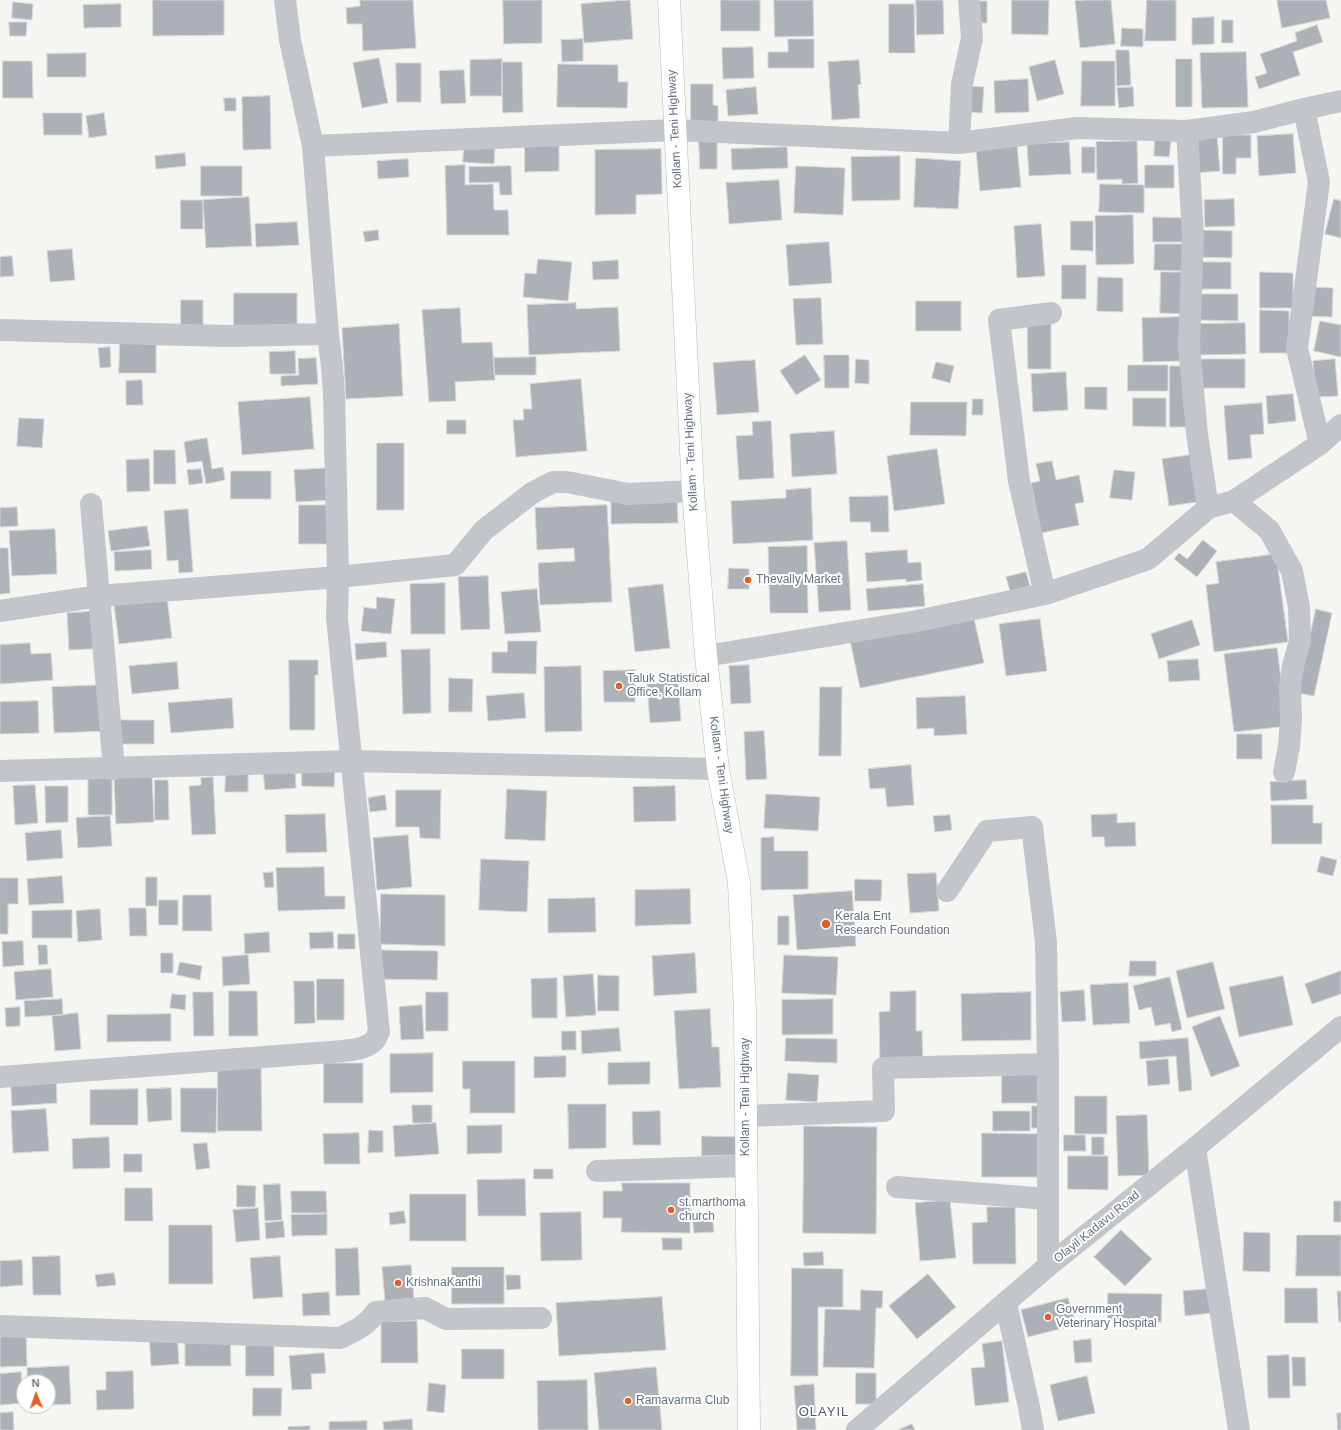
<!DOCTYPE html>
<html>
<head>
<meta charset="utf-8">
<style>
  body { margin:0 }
  #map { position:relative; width:1341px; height:1430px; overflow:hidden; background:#f5f5f1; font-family:Helvetica,sans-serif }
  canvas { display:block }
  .north { position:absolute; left:16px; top:1374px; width:40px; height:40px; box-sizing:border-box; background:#fff; border:1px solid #c1c7cd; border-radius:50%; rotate:358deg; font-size:11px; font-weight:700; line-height:16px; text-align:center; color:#647282 }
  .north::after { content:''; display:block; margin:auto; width:14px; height:18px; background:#e06026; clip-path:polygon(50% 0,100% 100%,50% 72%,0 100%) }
</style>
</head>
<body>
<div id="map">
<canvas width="1341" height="1430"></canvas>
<div class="north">N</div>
</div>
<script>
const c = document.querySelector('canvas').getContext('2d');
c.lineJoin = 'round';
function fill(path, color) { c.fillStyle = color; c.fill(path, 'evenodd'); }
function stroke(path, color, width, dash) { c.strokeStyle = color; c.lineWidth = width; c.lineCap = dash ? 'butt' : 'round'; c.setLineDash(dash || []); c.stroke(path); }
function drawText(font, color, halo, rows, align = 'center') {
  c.font = font + ' Helvetica,sans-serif'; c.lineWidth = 4; c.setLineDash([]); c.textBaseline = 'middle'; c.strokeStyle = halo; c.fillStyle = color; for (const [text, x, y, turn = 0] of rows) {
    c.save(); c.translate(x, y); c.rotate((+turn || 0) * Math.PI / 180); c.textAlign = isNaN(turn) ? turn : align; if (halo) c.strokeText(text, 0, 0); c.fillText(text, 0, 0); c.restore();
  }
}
const building = new Path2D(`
  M153 0H224V35L153 36Z
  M360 0H413L416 48 363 51 362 24H347L346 8 360 6Z
  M503 0H542V43L504 44Z
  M630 0 633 39 584 43 581 4Z
  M721 0H760V31H721Z
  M774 0H813L814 36 775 37Z
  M916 0H943L944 34 917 35Z
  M1012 0H1049L1048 35 1012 34Z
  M1088 0H1111L1115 44 1080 48 1075 1Z
  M1147 0H1176V41H1145Z
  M1277 0H1326L1330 18 1282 28Z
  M975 1H987V23H975Z
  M13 2 33 4 32 20 12 18Z
  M121 4V27L84 28 83 5Z
  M889 4H914L915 53H889Z
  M1214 17V44L1192 45V18Z
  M1222 20H1233V43H1222Z
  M9 22H27L26 36H10Z
  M1317 25 1323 42 1293 52 1300 75 1259 89 1255 77 1267 73 1260 54 1297 41 1295 33Z
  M1122 28 1143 29V47L1121 46Z
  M583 39V61L562 62 561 40Z
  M788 39H814V68H768V52H788Z
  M753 47 754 78 723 79 722 48Z
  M1116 50H1129L1131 85 1117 86Z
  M1246 52 1248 107 1202 108 1200 53Z
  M86 53V77H47V54Z
  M379 58 388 103 362 108 353 63Z
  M502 59V96H470V60Z
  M1176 59H1192V107H1176Z
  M859 60 861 84 858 85 860 118 832 120 828 62Z
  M1055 60 1064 94 1037 101 1029 67Z
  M3 61H32L33 98H3Z
  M1082 61H1115V106H1081Z
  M502 62H522L523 112 503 113Z
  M396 63H421V102H397Z
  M558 64 618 65V82H628L627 108 557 107Z
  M464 70 466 103 441 104 439 71Z
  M1028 79 1029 112 995 113 994 81Z
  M691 84H713V105L718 106V123H691Z
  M971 86 984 87 982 113 969 112Z
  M756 87 758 114 728 116 726 90Z
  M1133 87 1134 106 1119 108 1117 88Z
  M270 96 271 149 243 150 242 97Z
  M224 98H236V111H225Z
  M43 113H82V135H44Z
  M104 113 107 135 89 138 86 116Z
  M1293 134 1296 173 1259 176 1257 136Z
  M1217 135 1220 171 1194 173 1191 137Z
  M1223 135H1251V158H1236V174H1223Z
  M1155 140 1171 141 1169 157 1154 156Z
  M699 141H717V169H700Z
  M1137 141 1138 183 1122 184V179L1097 180 1096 142Z
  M525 142H559V171L525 172Z
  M1069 142 1071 174 1029 176 1027 144Z
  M464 146 495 147 494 164 463 162Z
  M1017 146 1021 187 980 191 976 150Z
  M787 147 788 168 732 170 731 149Z
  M1082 147H1095V173H1082Z
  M661 149 662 194 636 195V214L595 215V150Z
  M185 153 186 166 156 169 155 156Z
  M900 156V200L852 201 851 157Z
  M916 158 961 161 958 209 914 207Z
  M408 159 409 177 378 179 377 161Z
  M465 165V185L493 184 494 210H508L509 235H447L445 166Z
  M1145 165H1174V188H1145Z
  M201 166H242V196H201Z
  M511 166 512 195H500L499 182 469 183V167Z
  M796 166 845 168 843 215 794 213Z
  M779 180 782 220 729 224 726 183Z
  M1100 184 1144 185V213L1099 212Z
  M249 197 252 246 206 248 203 200Z
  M1234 199 1235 226 1205 227 1204 200Z
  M1334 199 1341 201V238L1325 234Z
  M181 200H203V229H181Z
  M1133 215 1134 264 1096 265 1095 216Z
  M1153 217 1187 218 1186 242H1153Z
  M1071 221H1093V251L1071 250Z
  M297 222 299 245 256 247 255 224Z
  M1041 224 1045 276 1017 278 1014 226Z
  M378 230 379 240 365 242 363 232Z
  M1198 230 1232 231V258L1198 257Z
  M829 242 832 283 789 286 786 245Z
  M1155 244H1187L1186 271 1154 270Z
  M72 249 75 280 50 282 47 251Z
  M12 256 14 276 0 277V257Z
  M538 259 572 262 568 301 523 297 525 273 536 274Z
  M618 260 619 279 593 280 592 262Z
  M1199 262H1231V289H1199Z
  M1062 265H1086V299H1062Z
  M1161 272H1189V314L1160 313Z
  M1260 272 1293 273V308H1260Z
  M1098 277 1123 278V312L1097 311Z
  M1311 287 1333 288 1332 317 1310 316Z
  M234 293H297V331H234Z
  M1200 294H1238V321L1200 320Z
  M821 298 823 344 796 345 793 299Z
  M181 300H203V327H181Z
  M916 301H961V331H916Z
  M576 303V309L618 307 620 351 529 355 527 305Z
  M460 308 462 343 492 342 495 380 455 382 456 401 429 402 422 310Z
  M1260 310 1289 311V353H1260Z
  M1180 317 1181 361 1143 362 1142 318Z
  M1051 319V369H1028L1027 320Z
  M1320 321 1341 325V357L1314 351Z
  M1245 323 1246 354 1197 355 1196 324Z
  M399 324 403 396 346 399 342 328Z
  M120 335 156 336V373H119Z
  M110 347 111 367 100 368 98 348Z
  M295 351 296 374H270L269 352Z
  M805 355 821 380 796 395 780 371Z
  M824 355H849V388H825Z
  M536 357V375H494V358Z
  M316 358 318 384 281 386V376L299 375 298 359Z
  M856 359 869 360V384L855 383Z
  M1196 359H1245V388H1196Z
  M1335 359 1338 396 1316 397 1313 361Z
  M755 360 759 412 717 415 713 363Z
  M936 362 954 366 950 383 932 378Z
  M1128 365H1168V391H1128Z
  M1170 366H1188V427H1170Z
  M1066 372 1068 410 1033 412 1031 374Z
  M581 379 587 451 516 457 513 420H524L523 409H532L530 384Z
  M142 380 143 405H126V381Z
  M1085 387H1107V410L1085 409Z
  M1293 394 1296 421 1268 424 1266 396Z
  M310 397 314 449 242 455 238 402Z
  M1133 398H1166V427L1133 426Z
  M973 399H983V415H972Z
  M911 402H967L966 436 910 435Z
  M1262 403 1264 434 1250 435 1252 458 1228 460 1224 406Z
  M19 418 44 419 42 448 17 446Z
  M447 420H466V434H447Z
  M771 421 774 478 739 480 736 436 753 435 752 422Z
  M834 431 837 474 792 477 790 434Z
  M207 438 212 469 223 467 225 480 206 484 202 461 187 463 184 442Z
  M377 443H404V510H377Z
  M937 449 945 504 894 511 887 456Z
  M154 450H175L176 484H154Z
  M1197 454 1203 501 1169 506 1162 459Z
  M149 459 150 491 127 492 126 460Z
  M1052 461 1056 480 1079 475 1084 502 1075 504 1079 525 1041 533 1031 483 1040 481 1036 464Z
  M330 468 332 500 296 502 294 470Z
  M201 469 203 483 189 485 187 470Z
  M1114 470 1135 472 1132 500 1110 498Z
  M231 471H271V499H231Z
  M811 488 813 540 733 544 731 501 786 498V490Z
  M888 496 889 532H871L870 522H850L849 497Z
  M677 498 678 523 611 524V499Z
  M299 505H328L329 544H299Z
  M607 505 612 602 540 605 538 563 575 561 574 548 537 550 535 508Z
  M17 507 18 526 0 527V508Z
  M188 509 193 572 179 573 178 560 167 561 164 511Z
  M147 526 150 546 111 551 108 531Z
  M55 529 57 574 12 576 9 531Z
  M1203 540 1217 551 1197 577 1174 559 1179 553 1187 559Z
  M847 541 851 610 819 612 814 543Z
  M807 546 808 613H770L768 547Z
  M0 548H8L10 593 0 594Z
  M151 550 152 569 115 571 114 552Z
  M907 550 908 563 921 562 922 580 906 582V579L867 582 865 553Z
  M1276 554 1288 642 1214 652 1206 585 1219 583 1216 562Z
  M729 568 749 569V589H728Z
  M1026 572 1030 586 1010 591 1006 577Z
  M488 576 490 629 461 630 458 577Z
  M445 583V634H411L410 584Z
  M663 584 670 648 635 652 628 588Z
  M923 584 925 606 868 611 866 589Z
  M537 589 541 632 505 634 501 592Z
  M377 597 395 599 391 634 361 631 364 607 376 609Z
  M167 598 172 638 119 644 114 604Z
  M1316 609 1332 613 1314 696 1298 693Z
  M105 611 108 648 69 650 67 613Z
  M973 614 984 663 860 688 850 640Z
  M1040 619 1047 671 1006 676 999 624Z
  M1192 620 1200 645 1159 659 1151 634Z
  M508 641H537L536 674 492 673V652H507Z
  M386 642 387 657 356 660 355 644Z
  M30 643 31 654 51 653 53 680 0 684V645Z
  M1277 648 1287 726 1234 732 1224 654Z
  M430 649 431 713 403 714 401 650Z
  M1198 659 1200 680 1169 682 1167 661Z
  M289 660H318V675H315V730H290Z
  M177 662 179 689 132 694 129 666Z
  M749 665 751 703 731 704 729 666Z
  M581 666 582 731 545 732 544 667Z
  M635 670V702H604L603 671Z
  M449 678 473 679 472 712H449Z
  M678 682 681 721 650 723 647 684Z
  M105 685 107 731 54 733 52 687Z
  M820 687H842L841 756H819Z
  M524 693 526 718 488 721 486 696Z
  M965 696 967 734 934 736V728L917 729 916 698Z
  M232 698 234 728 171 733 168 703Z
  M38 701 39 733 0 734V702Z
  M120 720H154V744H120Z
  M764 731 767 779 746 780 744 732Z
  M1237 734H1262V759H1237Z
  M911 765 914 805 887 807 885 788 870 789 868 769Z
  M302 766 335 767 334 787 302 786Z
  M226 769H248V792H225Z
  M295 770 296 788 265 790 263 772Z
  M152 775 154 822 116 824 114 777Z
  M213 777 216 834 192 835 189 786 201 785V778Z
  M112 778V815H88V779Z
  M155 780H168L169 820H155Z
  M1306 780 1307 799 1271 801 1270 782Z
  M35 785 38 823 15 825 13 786Z
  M45 786H68V822L46 823Z
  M675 786 676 821 634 822 633 787Z
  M507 789 547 791 545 841 505 839Z
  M396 790H441L440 839 420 838 419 827H396Z
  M766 794 820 797 818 831 764 828Z
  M385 795 387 810 370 812 368 798Z
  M1271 805H1313V823H1322V844H1272Z
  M325 814 327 852 286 853 285 815Z
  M1117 814V823L1135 822 1136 846 1105 847 1104 837H1092L1091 815Z
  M950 815 952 830 935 832 933 816Z
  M110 816 112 846 78 848 76 818Z
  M61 830 63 858 27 861 25 833Z
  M408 835 412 887 377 890 373 838Z
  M774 837V851H808V889L761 890V838Z
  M1321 856 1337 860 1333 876 1317 872Z
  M481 859 529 861 527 912 479 910Z
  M324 867 325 896H345V909L278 911 276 868Z
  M273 872 274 887 265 888 263 873Z
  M936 873 939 911 910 913 907 874Z
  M62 876 64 903 29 905 27 879Z
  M146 877H157V906H146Z
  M0 878H18V904H8V934H0Z
  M855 879 882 880 881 901H855Z
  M690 889 691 924 635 926V890Z
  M852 891 856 946 797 950 793 895Z
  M381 894 445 895V946L380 944Z
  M183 895H211L212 931H183Z
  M595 898 596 932 548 933V899Z
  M159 900H178V925H159Z
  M129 908H146L147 936H130Z
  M100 909 102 940 78 942 76 911Z
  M72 910V938H32V911Z
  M778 916H789V945H778Z
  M269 932 270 952 245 954 244 934Z
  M333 932 334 948 310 949 309 933Z
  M338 934H355V949H338Z
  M23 941 24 965 3 967 2 942Z
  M38 945H47L48 964 39 965Z
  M380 950 438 951 437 980 379 979Z
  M161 953H173V973H161Z
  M695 953 697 993 654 996 652 956Z
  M248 955 250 984 223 986 222 957Z
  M784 955 838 957 836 995 782 993Z
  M1130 961H1156V976H1129Z
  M180 962 202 966 200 980 177 975Z
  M1213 962 1225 1009 1187 1018 1176 971Z
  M51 969 53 997 16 1000 14 972Z
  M1341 971V994L1312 1004 1305 984Z
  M593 974 596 1015 566 1017 563 976Z
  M598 975 619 976V1011H598Z
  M1283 976 1293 1025 1239 1037 1229 987Z
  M1170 977 1182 1029 1172 1032 1170 1023 1155 1026 1151 1007 1139 1010 1133 986Z
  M557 978V1018H532L531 979Z
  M317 979H344V1020H317Z
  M294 981H314L315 1023 295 1024Z
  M1128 983 1130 1023 1093 1025 1090 985Z
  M1084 990 1086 1021 1062 1022 1060 992Z
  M229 991H257L258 1036H229Z
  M916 991V1031H922L923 1062 880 1063 879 1012 890 1011V992Z
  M193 992H213L214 1036H194Z
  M426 992H448V1031H426Z
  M1031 992V1040L962 1041 961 994Z
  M172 994 186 995 185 1010 170 1008Z
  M62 999 63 1015 25 1017 24 1001Z
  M833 999V1034L782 1035V1000Z
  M422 1005 424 1039 401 1040 399 1007Z
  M20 1007V1026L6 1027 5 1008Z
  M710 1009 712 1047H719L721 1087 679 1089 674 1011Z
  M78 1013 81 1049 55 1051 52 1016Z
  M171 1014V1041L107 1042V1015Z
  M1220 1016 1240 1066 1211 1077 1192 1027Z
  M619 1028 621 1051 582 1054 581 1031Z
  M562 1031H576V1050H562Z
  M786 1038 837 1039V1063L785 1061Z
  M1188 1038 1192 1090 1179 1092 1176 1056 1140 1059 1139 1042Z
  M433 1053V1092L390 1093V1054Z
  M566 1056V1077L534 1078V1057Z
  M1168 1059 1170 1084 1148 1086 1146 1061Z
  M463 1061H515V1113H470V1089H463Z
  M650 1062V1084L608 1085V1063Z
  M324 1063H363V1103H324Z
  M1002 1066H1047V1103H1002Z
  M218 1068H261L262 1131H218Z
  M56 1071 57 1103 12 1106 10 1074Z
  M788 1073 819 1075 817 1102 786 1100Z
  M171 1088 172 1120 148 1122 146 1089Z
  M181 1088H217L216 1133 181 1132Z
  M138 1089V1125H90V1090Z
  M1075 1096H1107V1134H1075Z
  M568 1104H606V1148L569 1149Z
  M412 1105H432V1123H413Z
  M1032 1106H1051V1128H1032Z
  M46 1109 49 1151 13 1153 11 1111Z
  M660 1111 661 1145H633L632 1112Z
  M993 1111H1030V1131H993Z
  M1147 1115 1149 1175 1118 1176 1116 1116Z
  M436 1123 439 1154 395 1157 393 1126Z
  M502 1125V1153L467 1154V1126Z
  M804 1126 877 1127 876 1234 803 1233Z
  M369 1130 383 1131V1152L368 1153Z
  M359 1133 360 1164H324L323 1134Z
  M982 1133 1039 1134V1177H982Z
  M1064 1135H1085L1086 1151H1064Z
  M702 1136 740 1137V1155L702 1156Z
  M109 1137 110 1168 73 1169 72 1139Z
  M1092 1137H1104V1155H1092Z
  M207 1143 210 1168 196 1170 193 1144Z
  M124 1154H142V1172H124Z
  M1068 1156H1108V1190L1068 1189Z
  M534 1169H553V1179H534Z
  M525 1179 526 1216H478L477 1180Z
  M622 1183H690V1233L621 1232 622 1218H603V1191H622Z
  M280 1184 282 1220 265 1221 263 1185Z
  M237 1185 256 1186 255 1207H237Z
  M125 1188H152L153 1221H125Z
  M291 1191H326L327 1213H292Z
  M410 1194H466V1241H410Z
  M950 1200 956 1258 920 1261 915 1203Z
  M1334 1201H1341V1222H1334Z
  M987 1207H1015L1016 1264H973L972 1223 987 1222Z
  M258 1208 260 1240 236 1242 233 1210Z
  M404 1211 406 1223 390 1225 389 1213Z
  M581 1212 582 1260 541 1261 540 1213Z
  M712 1213 714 1232 694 1233 692 1215Z
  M327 1214V1235L292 1236 291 1215Z
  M283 1221 285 1237 266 1239 265 1223Z
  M169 1225H212L213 1284H169Z
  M1121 1230 1152 1259 1125 1286 1094 1257Z
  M1244 1232 1270 1233V1272L1243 1271Z
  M1297 1235H1341V1276H1296Z
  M662 1238H682V1250H663Z
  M358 1248 360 1295 336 1296 335 1249Z
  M823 1252 824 1265 804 1266 803 1253Z
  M60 1256 61 1295H33L32 1257Z
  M280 1256 283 1297 253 1299 250 1258Z
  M22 1260 23 1285 0 1287V1261Z
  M411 1265 414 1298 385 1301 382 1267Z
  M452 1267H504V1304H452Z
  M792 1268 843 1269V1307H818V1376H791Z
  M114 1273 116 1285 97 1287 95 1275Z
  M928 1274 956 1307 917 1339 889 1306Z
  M506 1275H520L521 1289 507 1290Z
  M1285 1288H1317L1318 1323H1285Z
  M1209 1289 1211 1313 1185 1316 1183 1291Z
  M861 1290 883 1291 882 1308H876L874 1368 823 1367 825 1309 860 1310Z
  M1341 1291V1322H1339L1337 1292Z
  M329 1292 330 1315 303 1316 302 1294Z
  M1108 1293 1162 1294 1161 1322 1108 1321Z
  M662 1297 666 1350 559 1356 556 1303Z
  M1068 1298 1076 1325 1028 1337 1021 1310Z
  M417 1321 418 1363H381V1322Z
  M177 1331 179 1364 151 1366 149 1333Z
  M230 1332 231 1366H185V1333Z
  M26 1333 27 1366 0 1367V1335Z
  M246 1337H274V1376H246Z
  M1091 1339 1092 1362 1075 1363 1073 1341Z
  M1002 1341 1009 1402 975 1406 971 1368 985 1367 982 1344Z
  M462 1349H504V1379H462Z
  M324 1353 326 1373 311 1374 312 1389 292 1390 289 1356Z
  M1289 1355 1290 1398H1268L1267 1356Z
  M1292 1357H1305L1306 1386H1293Z
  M69 1366 71 1404 48 1405V1382H27V1368Z
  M656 1367 662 1430H599L594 1373Z
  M133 1371 134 1409 97 1410 96 1390H106V1372Z
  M21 1372 23 1403 0 1405V1374Z
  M856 1373H876V1404H856Z
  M1087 1376 1095 1413 1058 1421 1050 1385Z
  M587 1380 588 1430H538L537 1381Z
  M429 1383 446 1385 444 1413 427 1411Z
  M814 1384 816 1430H797L794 1386Z
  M253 1388H282L281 1416H253Z
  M13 1412 14 1430H0V1413Z
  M1337 1413H1341V1430H1338Z
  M412 1419 413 1430H384L383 1422Z
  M367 1421V1430H329V1422Z
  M912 1424 915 1430H898Z
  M310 1426V1430H288V1427Z`);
const minor = new Path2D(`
  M285 0 290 40 313 146 675 130 959 143 1077 128 1187 131 1254 122 1304 109 1319 182 1297 348 1320 444
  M1304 109 1341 101
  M1187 131 1193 236 1189 346 1197 434 1208 508
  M959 143 962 84 972 38 969 0
  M313 146 328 334
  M0 330 226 336 328 334 332 367 334 394 338 577 337 618 379 1032C377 1035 376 1039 374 1041 366 1049 352 1050 343 1051L0 1077
  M1234 501 1269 530 1292 571 1299 607 1300 641 1293 666 1290 687 1291 720 1289 746 1284 772
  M91 504 114 769
  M1045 594 1019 481 999 320 1051 313
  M0 611 99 596 338 577 455 565 484 530 532 493 553 482H567L628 494 693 491
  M706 656 917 621 1045 594 1148 559 1208 508 1234 501 1320 444 1341 425
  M0 771 352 761 718 769
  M947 891 987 831 1032 827 1046 942 1048 1064V1266
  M746 1116 884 1111 883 1068 1048 1064
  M1195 1148 1239 1430
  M597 1171 746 1166
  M897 1187 1048 1199
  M1006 1304 1029 1407 1033 1430
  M0 1326 340 1338C354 1331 367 1326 376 1312L425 1308 446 1319 541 1318`);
const tertiary = new Path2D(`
  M857 1430 1048 1266 1195 1148 1341 1027`);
const primary = new Path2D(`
  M669 0 693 491 706 656 718 769 739 883 745 1011 749 1430`);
const markers = [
  [748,580,4,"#e06026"],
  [619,686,4,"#e06026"],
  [826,924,5,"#e06026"],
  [671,1210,4,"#e06026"],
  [398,1283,4,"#e06026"],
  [1048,1317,4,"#e06026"],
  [628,1401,4,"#e06026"]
];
const streetNames = [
  ["Kollam - Teni Highway",675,129,-93],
  ["Kollam - Teni Highway",691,452,-93],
  ["Kollam - Teni Highway",721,775,82],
  ["Kollam - Teni Highway",746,1097,-90],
  ["Olayil Kadavu Road",1097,1227,-39]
];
const poiNames = [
  ["Thevally Market",756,580],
  ["Taluk Statistical",627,679],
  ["Office, Kollam",627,693],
  ["Kerala Ent",835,917],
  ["Research Foundation",835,931],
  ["st.marthoma",679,1203],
  ["church",679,1217],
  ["KrishnaKanthi",406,1283],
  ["Government",1056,1310],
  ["Veterinary Hospital",1056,1324],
  ["Ramavarma Club",636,1401]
];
const neighbourhoodNames = [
  ["OLAYIL",824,1412]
];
fill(building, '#abb1b7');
stroke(building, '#d6d6d4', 1);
stroke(primary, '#b5b9bd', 23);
stroke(minor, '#c2c5c9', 22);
stroke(tertiary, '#c2c5c9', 22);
stroke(primary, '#fff', 22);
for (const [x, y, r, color] of markers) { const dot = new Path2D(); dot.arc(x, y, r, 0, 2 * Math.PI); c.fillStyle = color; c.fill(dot); stroke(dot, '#fff', 1.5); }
drawText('12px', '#647282', '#fff', streetNames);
drawText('12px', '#647282', '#fff', poiNames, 'left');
c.letterSpacing = '1px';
drawText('13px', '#525c67', '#fff', neighbourhoodNames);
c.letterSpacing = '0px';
</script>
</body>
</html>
